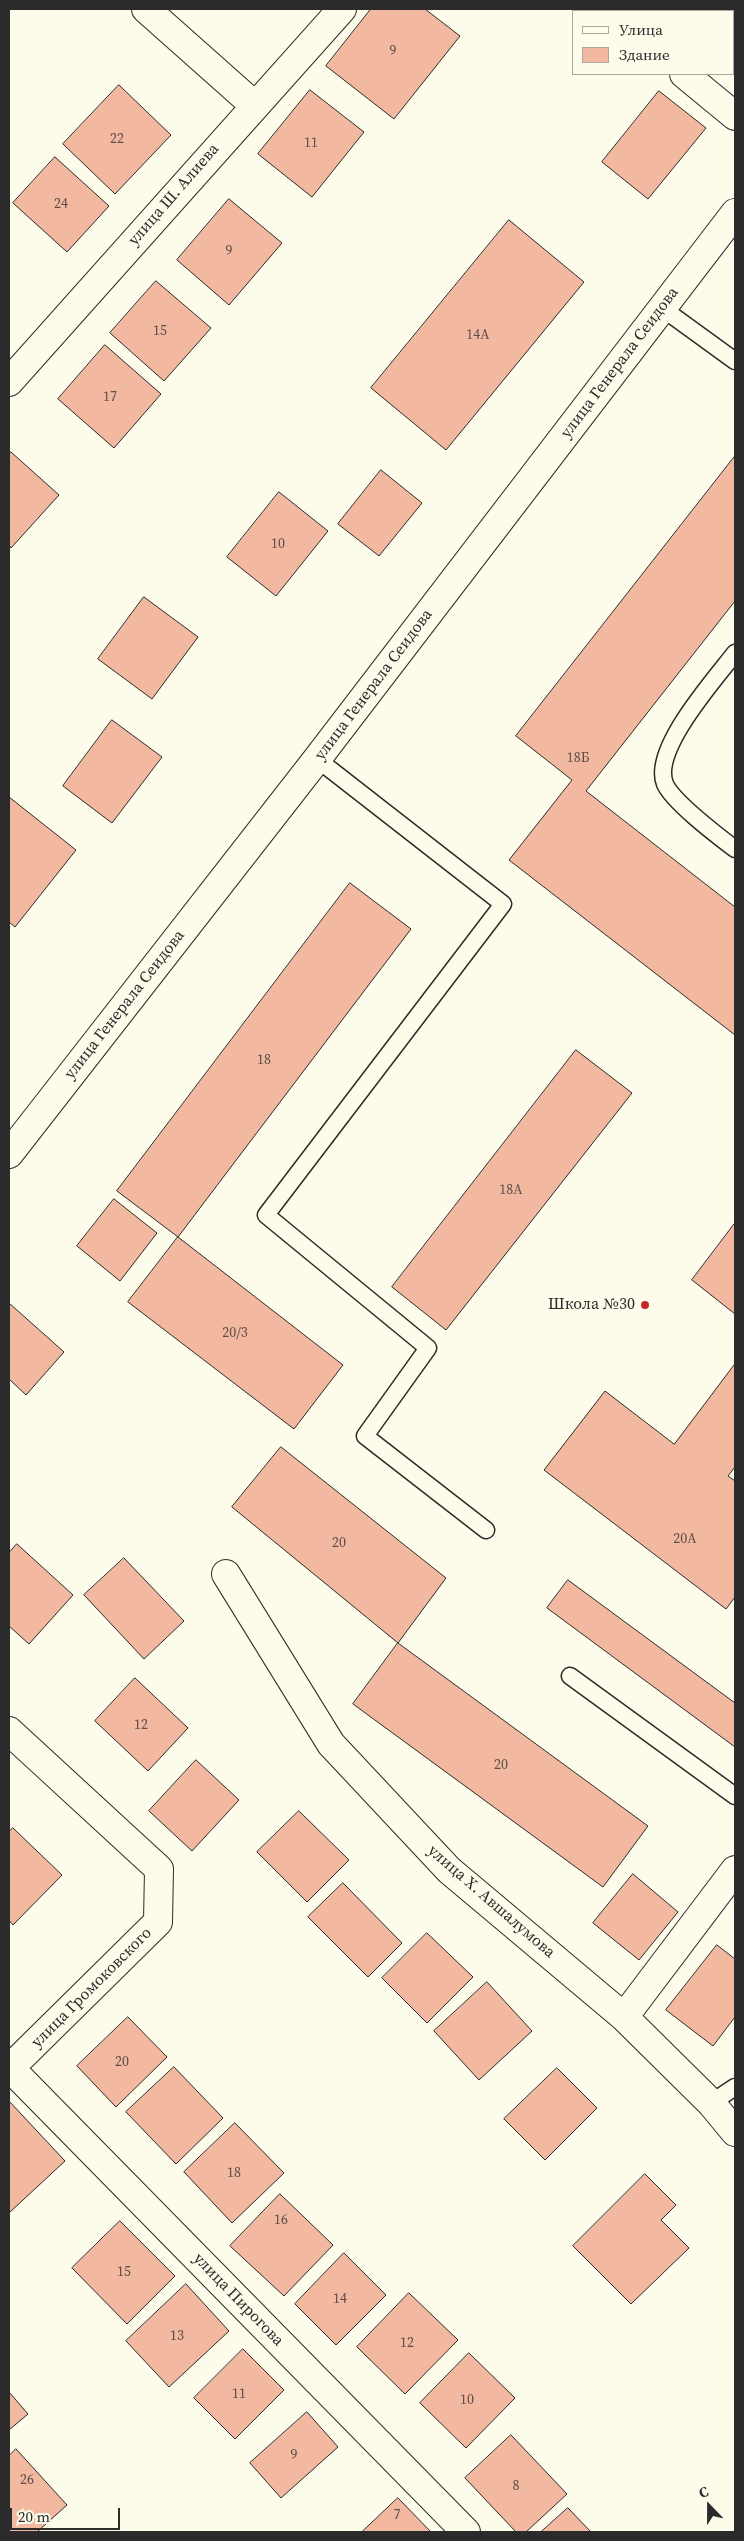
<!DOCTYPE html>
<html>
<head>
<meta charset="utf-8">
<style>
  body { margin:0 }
  #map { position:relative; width:744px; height:2541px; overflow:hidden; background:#fdfbea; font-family:"Source Serif 4",serif }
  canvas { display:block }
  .frame { position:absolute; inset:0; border:10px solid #2b2b2b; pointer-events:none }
  .legend { position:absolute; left:572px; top:10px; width:162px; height:65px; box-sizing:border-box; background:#fdfbea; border:1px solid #a9a89e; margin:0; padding:6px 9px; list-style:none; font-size:15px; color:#2b2b2b }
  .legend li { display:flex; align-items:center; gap:10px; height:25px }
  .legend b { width:25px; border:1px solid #a9a89e }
  .north { position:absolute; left:684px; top:2481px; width:50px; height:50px; -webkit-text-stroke:4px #fdfbea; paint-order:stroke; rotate:338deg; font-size:14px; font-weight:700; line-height:20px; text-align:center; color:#2b2b2b }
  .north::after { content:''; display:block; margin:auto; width:18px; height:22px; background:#2b2b2b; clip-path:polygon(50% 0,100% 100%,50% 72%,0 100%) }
  .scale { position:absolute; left:10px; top:2508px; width:110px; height:22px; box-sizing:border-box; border:2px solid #2b2b2b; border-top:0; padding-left:6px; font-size:15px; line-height:18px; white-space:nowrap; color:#2b2b2b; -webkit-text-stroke:4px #fdfbea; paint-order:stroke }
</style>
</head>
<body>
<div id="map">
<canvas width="744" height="2541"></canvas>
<div class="frame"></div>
<ul class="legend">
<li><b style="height:6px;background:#fdfbea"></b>Улица</li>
<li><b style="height:14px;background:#f2b8a0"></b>Здание</li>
</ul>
<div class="north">С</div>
<div class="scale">20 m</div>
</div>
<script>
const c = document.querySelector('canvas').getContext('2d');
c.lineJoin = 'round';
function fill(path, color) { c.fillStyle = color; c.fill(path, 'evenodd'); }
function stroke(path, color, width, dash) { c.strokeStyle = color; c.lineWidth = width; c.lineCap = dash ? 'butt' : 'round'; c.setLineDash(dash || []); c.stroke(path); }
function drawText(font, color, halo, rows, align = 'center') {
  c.font = font + ' "Source Serif 4",serif'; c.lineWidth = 4; c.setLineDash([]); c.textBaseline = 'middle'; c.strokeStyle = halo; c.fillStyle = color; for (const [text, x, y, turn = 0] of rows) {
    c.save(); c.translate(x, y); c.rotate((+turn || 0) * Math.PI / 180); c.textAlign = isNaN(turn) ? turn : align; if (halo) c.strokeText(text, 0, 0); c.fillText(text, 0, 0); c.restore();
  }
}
const building = new Path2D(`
  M371 9H425L460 36 394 119 326 66Z
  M719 9H735V22L733 20V11H722Z
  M119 85 171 135 115 194 63 144Z
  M310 90 364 132 312 197 258 154Z
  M659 91 706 128 648 199 602 162Z
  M55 157 109 206 67 252 13 203Z
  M229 199 282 243 229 305 177 260Z
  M509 220 584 282 446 450 371 388Z
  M156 281 211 328 164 381 110 333Z
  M105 345 161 394 114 448 58 399Z
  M11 452 59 495 11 548 9 545V455Z
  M735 456V601L586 791 735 907V1035L509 860 572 780 516 736Z
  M381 470 422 503 379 556 338 524Z
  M279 492 328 531 276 596 227 557Z
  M144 597 198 637 152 699 98 659Z
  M112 720 162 757 112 823 63 786Z
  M9 797 76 850 15 927 9 922Z
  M350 883 411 929 178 1237 117 1191Z
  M576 1050 632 1093 446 1330 392 1287Z
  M114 1199 157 1233 120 1281 77 1246Z
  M735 1223V1314L692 1280Z
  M178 1237 343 1365 294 1429 128 1302Z
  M9 1303 64 1352 26 1395 9 1379Z
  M735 1364V1467L728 1476 735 1481V1597L726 1609 544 1470 605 1391 674 1444Z
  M281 1447 446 1578 398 1643 232 1507Z
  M17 1544 73 1595 29 1644 9 1626V1553Z
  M124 1558 184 1621 144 1659 84 1595Z
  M568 1580 735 1703V1747L547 1608Z
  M398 1643 648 1826 603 1887 353 1704Z
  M135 1678 188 1728 148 1771 95 1721Z
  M196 1760 239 1800 192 1851 149 1811Z
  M299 1811 349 1860 307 1902 257 1852Z
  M13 1828 62 1875 13 1925 9 1920V1832Z
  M633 1874 678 1912 639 1960 593 1923Z
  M343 1883 402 1943 368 1977 308 1917Z
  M427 1933 473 1977 427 2023 382 1978Z
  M717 1945 735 1959V2017L713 2046 666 2010Z
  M487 1982 532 2031 479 2080 434 2031Z
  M128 2017 167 2057 116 2107 77 2066Z
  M174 2067 223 2118 176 2164 126 2112Z
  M557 2068 597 2108 545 2160 504 2119Z
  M9 2101 65 2161 9 2213Z
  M235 2123 284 2173 232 2223 184 2172Z
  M645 2174 676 2205 661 2220 689 2248 631 2304 573 2246Z
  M280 2194 333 2245 284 2296 230 2246Z
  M120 2221 175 2276 127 2324 72 2268Z
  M344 2253 386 2295 336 2345 295 2304Z
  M186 2284 229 2331 169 2387 126 2341Z
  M409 2293 458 2340 405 2394 357 2347Z
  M243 2349 284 2390 235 2439 194 2398Z
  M469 2353 515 2398 466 2448 420 2403Z
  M9 2392 28 2414 9 2430Z
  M307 2412 338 2447 281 2498 250 2463Z
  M511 2435 567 2494 526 2532H516L465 2478Z
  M16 2449 67 2505 37 2532H9V2456Z
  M398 2498 431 2532H362Z
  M568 2508 591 2532H541Z`);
const service = new Path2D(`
  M662 308 735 361
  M735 653C715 679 651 750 665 784 673 802 718 836 735 849
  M317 759 503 904 266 1215 428 1348 365 1436 486 1530
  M570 1676 735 1796
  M711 2103 735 2087`);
const minor = new Path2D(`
  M146 9 254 105
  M606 9 609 11
  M684 74 735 116
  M9 382 342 9
  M226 1574 331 1744 449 1870 624 2017 711 2103 735 2132
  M9 1731 159 1869 158 1922 9 2069
  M624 2017 735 1870
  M10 2068 466 2532`);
const tertiary = new Path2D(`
  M9 1154 317 759 735 213`);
const markers = [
  [645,1305,5,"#c62828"]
];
const numberNames = [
  ["9",393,51],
  ["22",117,139],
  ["11",311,143],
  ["24",61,204],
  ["9",229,251],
  ["15",160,331],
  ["14А",478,335],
  ["17",110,397],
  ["10",278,544],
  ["18Б",578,758],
  ["18",264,1060],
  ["18А",511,1190],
  ["20/3",235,1333],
  ["20А",685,1539],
  ["20",339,1543],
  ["12",141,1725],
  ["20",501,1765],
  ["20",122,2062],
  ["18",234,2173],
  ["16",281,2220],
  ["15",124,2272],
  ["14",340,2299],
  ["13",177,2336],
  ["12",407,2343],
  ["11",239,2394],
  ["10",467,2400],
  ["9",294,2455],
  ["26",27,2480],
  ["8",516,2486],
  ["7",397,2515]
];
const streetNames = [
  ["улица Ш. Алиева",174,195,-49],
  ["улица Генерала Сеидова",620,363,-53],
  ["улица Генерала Сеидова",374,685,-53],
  ["улица Генерала Сеидова",125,1005,-52],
  ["улица Х. Авшалумова",491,1902,41],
  ["улица Громоковского",92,1988,-45],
  ["улица Пирогова",238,2300,46]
];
const poiNames = [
  ["Школа №30",635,1305]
];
fill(building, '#f2b8a0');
stroke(building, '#2b2b2b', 1);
stroke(service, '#2b2b2b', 19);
stroke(minor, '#2b2b2b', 30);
stroke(tertiary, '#2b2b2b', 30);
stroke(service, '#fdfbea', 16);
stroke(minor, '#fdfbea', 28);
stroke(tertiary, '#fdfbea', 28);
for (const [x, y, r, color] of markers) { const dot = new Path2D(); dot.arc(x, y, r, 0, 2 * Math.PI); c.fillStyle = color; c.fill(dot); stroke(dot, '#fdfbea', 2); }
drawText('14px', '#5d4e48', null, numberNames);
drawText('16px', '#2b2b2b', '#fdfbea', streetNames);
drawText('16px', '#2b2b2b', '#fdfbea', poiNames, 'right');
</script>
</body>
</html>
